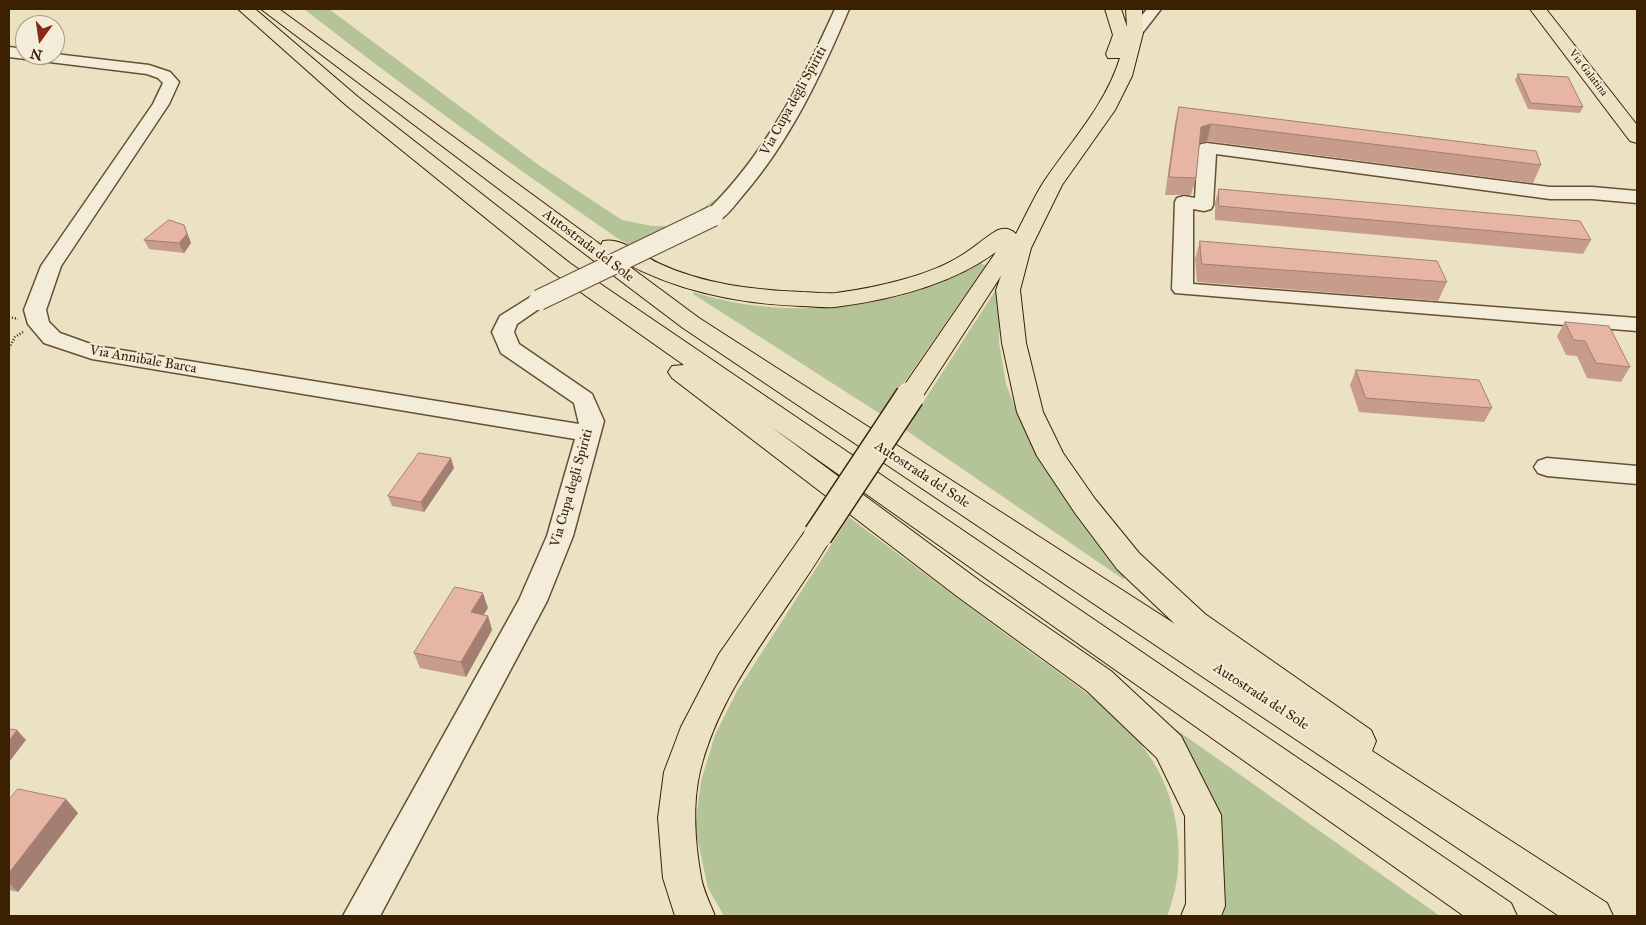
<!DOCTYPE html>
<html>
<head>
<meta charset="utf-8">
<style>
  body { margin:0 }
  #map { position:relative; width:1646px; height:925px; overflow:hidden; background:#ebe2c4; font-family:"IM FELL Great Primer",serif }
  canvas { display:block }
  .frame { position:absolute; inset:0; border:10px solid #3b2002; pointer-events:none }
  .north { position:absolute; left:15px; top:15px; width:50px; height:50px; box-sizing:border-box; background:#f2ecd9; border:1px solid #a99a83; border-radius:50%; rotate:194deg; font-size:14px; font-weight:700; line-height:20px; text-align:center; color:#3b2002 }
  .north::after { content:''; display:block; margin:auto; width:18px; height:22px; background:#8f2418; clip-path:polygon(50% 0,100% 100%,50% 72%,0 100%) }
</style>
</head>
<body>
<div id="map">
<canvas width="1646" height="925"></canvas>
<div class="frame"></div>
<div class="north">N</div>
</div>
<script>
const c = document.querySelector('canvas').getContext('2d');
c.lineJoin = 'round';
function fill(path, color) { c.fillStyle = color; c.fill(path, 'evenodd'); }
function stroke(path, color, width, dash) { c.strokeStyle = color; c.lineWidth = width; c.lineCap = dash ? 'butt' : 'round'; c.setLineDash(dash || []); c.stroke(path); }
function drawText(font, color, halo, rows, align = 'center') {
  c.font = font + ' "IM FELL Great Primer",serif'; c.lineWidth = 4; c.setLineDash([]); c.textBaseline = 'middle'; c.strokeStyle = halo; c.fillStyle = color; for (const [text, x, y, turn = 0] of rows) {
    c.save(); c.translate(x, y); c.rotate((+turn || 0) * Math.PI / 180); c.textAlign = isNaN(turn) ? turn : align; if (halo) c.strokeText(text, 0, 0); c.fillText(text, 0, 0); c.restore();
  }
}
const green = new Path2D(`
  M304 9H329L540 166 622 220 652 226H668L683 221 719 197H722L709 212 637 249 617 238C511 164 406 89 304 9Z
  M980 263 986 265 899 390 922 404 999 285 1000 299 999 342 1006 384 1023 427 1047 472 1084 524 1129 575 1123 579 907 431 693 294V292C782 321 899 311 980 263Z
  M849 517C906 560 964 603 1022 646 1067 680 1131 718 1158 770 1181 813 1186 870 1167 916H724L708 888 695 828 701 781 715 735 737 691Z
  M1157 716 1440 916H1209L1217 866Z`);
const path = new Path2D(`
  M9 317 18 319
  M9 348 15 337 23 332`);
const minor = new Path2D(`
  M835 9H849C822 73 790 141 744 194 737 202 730 213 721 219 716 222 711 221 706 220L703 216 706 212C764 156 802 82 835 9Z
  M1147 9H1161L1140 36H1130L1128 33Z
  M9 47 25 49V55L55 54 149 65 170 72 179 82 169 104 61 266 46 310 49 322 60 333 96 346 579 424 574 403 501 353 492 332 500 316 532 296 539 294 546 296 550 300 546 304 517 324 514 332 519 344 592 394 604 421 573 536 547 601 380 916H343L519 600 547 536 575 439 92 359 44 343 28 324 24 310 41 266 153 104 163 83 158 78 147 74 9 57Z
  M1207 143 1550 187H1592L1637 191V203L1592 199H1550L1216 154 1213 205 1211 209 1204 211 1193 209V284L1637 318V331L1175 293 1172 289 1175 202 1177 198 1184 196 1195 198 1198 148 1201 144Z
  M1547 458 1637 466V484L1547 476 1538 473 1534 467 1538 461Z`);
const major = new Path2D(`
  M1530 9H1546L1637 125V143L1630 141Z`);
const highway = new Path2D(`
  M238 9H255L358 97 571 264 1511 903 1517 916H1464L770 426 980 581 1111 671 1181 736 1221 815 1225 906 1221 916H1181L1186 904 1185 816 1157 758 1087 691 958 597 672 378 668 372 672 366 684 365 555 274 346 105Z
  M261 9H279L601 245 603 241C622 237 641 255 658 263 702 284 754 290 802 292 813 292 825 294 836 293 874 288 930 276 962 255 974 248 984 238 996 231 1004 227 1011 229 1016 234 1025 217 1033 199 1043 183 1071 141 1105 106 1120 58H1108L1106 54 1113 35 1105 9H1121L1127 27 1126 9H1142L1143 33 1132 76 1115 110 1062 185 1031 248 1020 290 1026 343 1043 412 1063 453 1095 499 1139 553 1205 614 1371 730 1376 741 1372 751 1607 903 1613 916H1559L683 328ZM996 252 897 396 901 402 910 404 919 402 1001 276 996 290 1002 343 1017 412 1037 456 1075 513 1117 569 1175 624 699 318 622 261C676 291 740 304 801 306 812 306 824 308 835 307 890 300 951 285 996 252Z
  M818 524 828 527 833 535C788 613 722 682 700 771 692 805 695 843 701 877 703 890 710 903 715 916H675L663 878 658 818 664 772 681 727 719 654 808 527Z`);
const minorBridge = new Path2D(`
  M539 300 713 216`);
const highwayBridge = new Path2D(`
  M818 535 910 396`);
const wall = new Path2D(`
  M1518 74 1583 107 1580 113 1528 109 1515 80Z
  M1179 107 1541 165 1533 183 1207 141 1199 143 1196 178 1191 195H1165L1175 123Z
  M1219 189 1591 240 1583 254 1215 220V202Z
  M184 225 191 243 184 253 149 249 144 240Z
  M1200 241 1447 282 1438 301 1197 282 1195 259Z
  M1565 322 1630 367 1621 382 1587 378 1577 356 1566 355 1557 336Z
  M1356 370 1492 408 1484 422 1359 412 1350 385Z
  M454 468 424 512 392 506 388 496Z
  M488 608 483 615 488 616 492 630 466 677 420 668 414 653Z
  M9 800 78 813 18 892 9 890Z`);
const shadedWall = new Path2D(`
  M1211 124 1207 141 1197 144 1201 127Z
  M184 225 191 243 184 253 179 243Z
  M451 458 454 468 424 512 421 502Z
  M483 593 488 608 476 627 471 612Z
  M488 616 492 630 466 677 461 662Z
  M17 730 26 740 9 762V741Z
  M66 799 78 813 18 892 9 883V873Z`);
const building = new Path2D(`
  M1518 74 1568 77 1583 107 1531 103Z
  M1179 107 1536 151 1541 165 1211 124 1201 127 1196 178 1169 177Z
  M1219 189 1580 221 1591 240 1219 206Z
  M169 220 184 225 187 234 179 243 144 240Z
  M1200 241 1437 261 1447 282 1202 264Z
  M1565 322 1609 326 1630 367 1596 363 1585 341 1574 340Z
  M1356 370 1479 380 1492 408 1366 398Z
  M419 453 451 458 421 502 388 496Z
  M455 587 483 593 471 612 488 616 461 662 414 653Z
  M9 729 17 730 9 741Z
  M18 789 66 799 9 873V800Z`);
const farStreetnames = [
  ["Via Galatina",1588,73,52]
];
const streetNames = [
  ["Via Cupa degli Spiriti",794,101,-61],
  ["Autostrada del Sole",588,246,37],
  ["Via Annibale Barca",143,360,10],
  ["Autostrada del Sole",922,475,33],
  ["Via Cupa degli Spiriti",572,488,-74],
  ["Autostrada del Sole",1261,697,33]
];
fill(green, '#b4c496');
stroke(minor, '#675032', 3);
stroke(major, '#3b2002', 2);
stroke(highway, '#3b2002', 2);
stroke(path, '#3b2002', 2.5, [1, 2]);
fill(minor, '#f2ecd9');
fill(major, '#ebe2c4');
fill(highway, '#ebe2c4');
stroke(minorBridge, '#675032', 22, []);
stroke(highwayBridge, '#3b2002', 31, []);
stroke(minorBridge, '#f2ecd9', 20);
stroke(highwayBridge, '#ebe2c4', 28);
fill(wall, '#c79c8c');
fill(shadedWall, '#a27f72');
fill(building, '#e7b5a3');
stroke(building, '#a27f72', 1);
drawText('11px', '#3b2002', '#f2ecd9', farStreetnames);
drawText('14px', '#3b2002', '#f2ecd9', streetNames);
</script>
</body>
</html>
